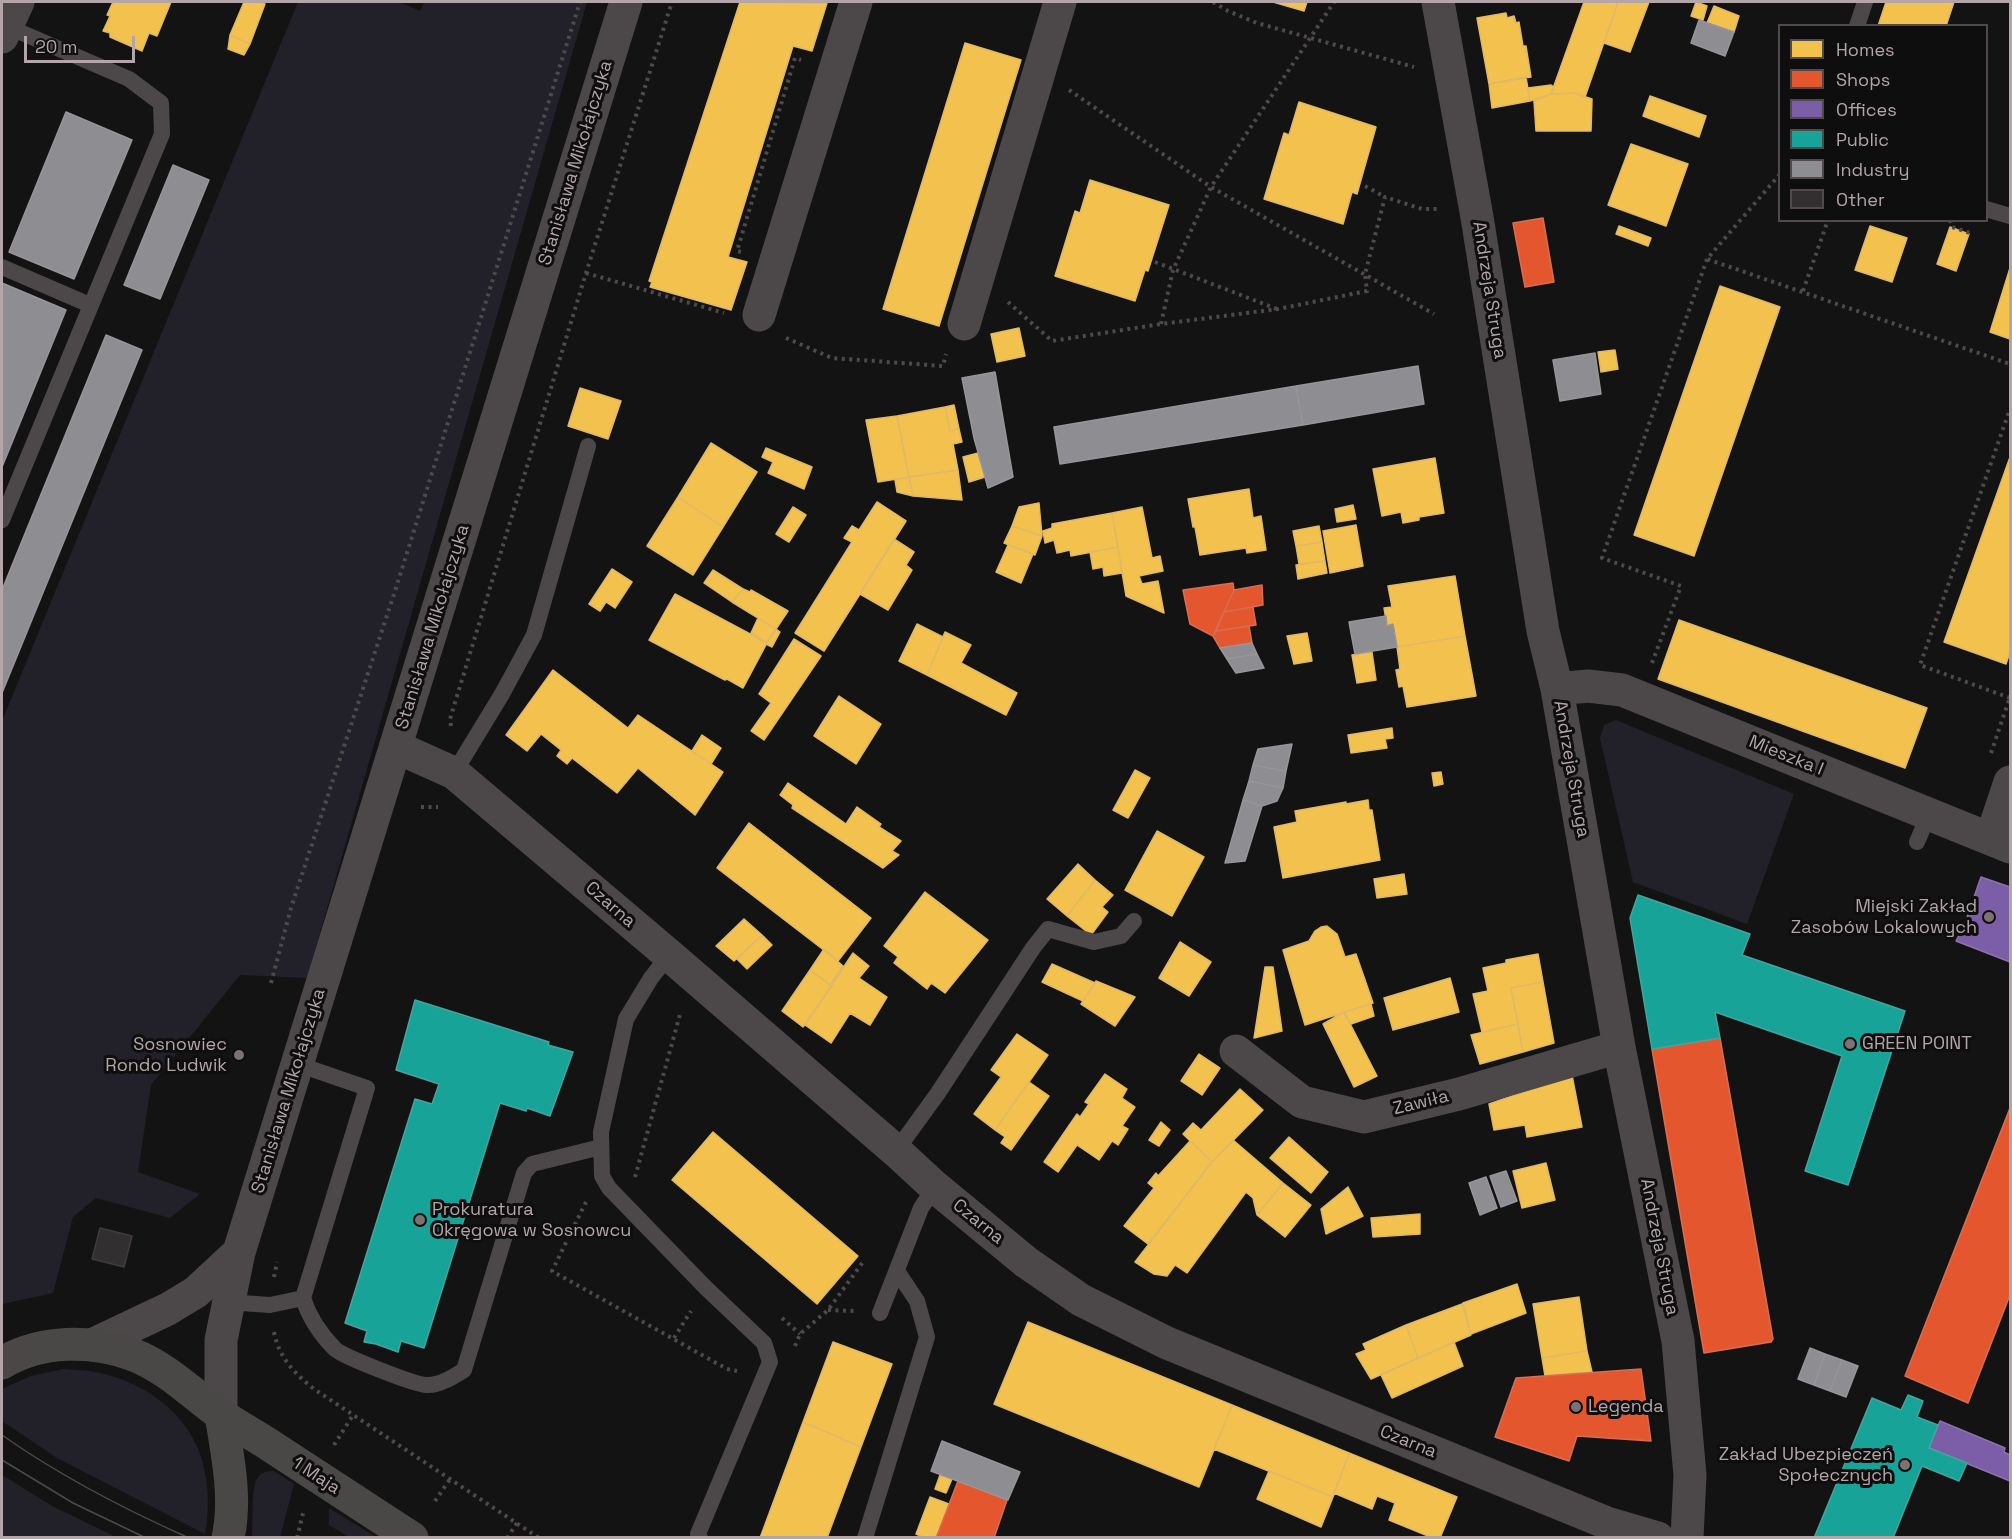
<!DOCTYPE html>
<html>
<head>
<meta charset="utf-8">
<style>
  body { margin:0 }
  #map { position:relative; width:2012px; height:1539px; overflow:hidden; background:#141313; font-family:"Space Grotesk",sans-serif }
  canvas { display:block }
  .frame { position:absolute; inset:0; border:3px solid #b4a5a9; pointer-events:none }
  .legend { position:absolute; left:1778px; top:24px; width:210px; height:198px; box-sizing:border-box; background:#0f0e0e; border:2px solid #514a4c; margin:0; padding:8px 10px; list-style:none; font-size:18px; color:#b4a5a9 }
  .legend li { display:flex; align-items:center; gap:12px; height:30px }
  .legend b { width:30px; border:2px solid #514a4c }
  .scale { position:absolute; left:24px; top:36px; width:111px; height:27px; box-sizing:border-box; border:3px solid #b4a5a9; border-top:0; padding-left:8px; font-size:18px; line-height:21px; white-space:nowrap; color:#b4a5a9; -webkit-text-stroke:4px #0f0e0e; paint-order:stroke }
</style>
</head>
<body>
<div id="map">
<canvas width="2012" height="1539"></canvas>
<div class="frame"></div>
<ul class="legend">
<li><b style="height:16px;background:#f2c14e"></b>Homes</li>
<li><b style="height:16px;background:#e4572e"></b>Shops</li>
<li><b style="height:16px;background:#7b5ea7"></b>Offices</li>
<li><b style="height:16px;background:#17a398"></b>Public</li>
<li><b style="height:16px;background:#8d8d92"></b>Industry</li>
<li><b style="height:16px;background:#322f30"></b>Other</li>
</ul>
<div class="scale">20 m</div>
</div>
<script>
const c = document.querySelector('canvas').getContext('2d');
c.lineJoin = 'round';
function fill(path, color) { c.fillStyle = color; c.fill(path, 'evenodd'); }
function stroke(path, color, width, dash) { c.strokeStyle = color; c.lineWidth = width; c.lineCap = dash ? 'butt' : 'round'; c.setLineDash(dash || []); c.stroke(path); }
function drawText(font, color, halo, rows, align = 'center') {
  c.font = font + ' "Space Grotesk",sans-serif'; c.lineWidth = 6; c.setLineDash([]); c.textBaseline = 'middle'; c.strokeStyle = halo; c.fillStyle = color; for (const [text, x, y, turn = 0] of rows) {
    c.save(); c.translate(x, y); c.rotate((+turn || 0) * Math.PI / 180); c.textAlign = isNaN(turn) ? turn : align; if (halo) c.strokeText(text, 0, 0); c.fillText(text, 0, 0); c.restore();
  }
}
const green = new Path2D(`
  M298 2H399L420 11 424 2H587L307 978 240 975 151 1085 138 1172 200 1194 170 1218 96 1198 73 1217 53 1293 2 1304V721Z
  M1616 720 1794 794 1747 924 1633 882 1600 738 1604 725Z
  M63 1369C74 1370 85 1370 95 1372 137 1379 182 1408 198 1449 209 1476 210 1506 205 1534L57 1458 2 1421V1390L4 1388 31 1376Z
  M274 1471 294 1484 280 1537H252C253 1524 251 1488 257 1479 260 1472 267 1471 274 1471Z
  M2 1475 52 1506 112 1535 111 1537H2Z
  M329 1508 376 1537H349L329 1525Z`);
const homes = new Path2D(`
  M113 2H171L157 36 149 33 142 51 110 37V33L103 31 110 16 107 15Z
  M244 2H258L265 4 250 44 230 35Z
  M740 2 827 3 812 51 793 46 728 257 747 262 731 310 650 287 652 282 649 281Z
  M1273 2H1307L1304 11Z
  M1584 2H1618L1585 97 1574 93 1551 94Z
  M1618 2H1649L1630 52 1604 43Z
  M1696 2 1707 6 1703 20 1691 16Z
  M1886 2H1954L1946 26H1878Z
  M1714 6 1739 16 1734 32 1707 23Z
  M1506 13 1507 18 1514 16 1516 23 1519 22 1523 46H1526L1531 77 1489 84 1477 18Z
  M230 35 250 44 244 55 228 49Z
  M965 43 1021 60 939 326 883 309Z
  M1526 77 1530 101 1492 108 1489 84Z
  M1551 85 1554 87 1551 94 1530 101 1528 88Z
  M1574 93 1592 99 1591 131H1536L1534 101 1551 94Z
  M1650 96 1706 116 1699 137 1643 116Z
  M1299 102 1376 127 1357 194 1352 192 1343 224 1264 199 1284 133 1289 135Z
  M1631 144 1688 164 1666 226 1608 205Z
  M1090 180 1169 205 1148 271 1145 270 1135 301 1055 276 1075 211 1080 213Z
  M1619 226 1651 238 1648 246 1616 234Z
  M1870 226 1907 238 1892 282 1855 270Z
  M1950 227 1969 234 1956 271 1937 264Z
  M2010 268V339L1990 332Z
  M1720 286 1780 307 1694 556 1634 535Z
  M1019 328 1025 356 997 362 991 334Z
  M1615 350 1618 369 1601 372 1598 352Z
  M580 388 621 401 608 439 568 426Z
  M954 405 959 429 950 431 945 407Z
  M945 407 950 431 959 429 962 442 953 444 958 470 909 477 897 416Z
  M897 416 909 477 878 482 866 420Z
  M711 443 757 472 723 527 678 497Z
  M766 448 812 467 804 489 768 473 773 462 762 457Z
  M978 453 985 477 969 482 963 457Z
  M2010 457V652L2006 664 1944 642Z
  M1435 458 1444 513 1419 517V520L1403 523 1401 512 1382 516 1373 469Z
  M958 470 962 500 913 496 909 477Z
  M909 477 913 496 897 492 895 480Z
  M1249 489 1253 518 1261 516 1266 550 1247 553 1246 548 1200 555 1195 527H1193L1188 499Z
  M678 497 723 527 693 575 647 546Z
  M877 502 906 521 824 651 795 633 852 542 844 538 852 526 859 530Z
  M1039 503 1042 536 1012 526 1019 507Z
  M1353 505 1356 519 1337 522 1335 509Z
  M793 507 806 515 789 542 776 534Z
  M1142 507 1152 558 1160 556 1163 571 1139 576 1142 584 1158 581 1164 613 1126 596 1112 513Z
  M1112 513 1118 547 1071 556 1070 550 1057 553 1054 540 1045 543 1043 531 1052 528V524Z
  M1356 525 1363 566 1330 573 1323 531Z
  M1012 526 1042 536 1035 555 1004 543Z
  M1319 526 1322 542 1296 546 1293 531Z
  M894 539 914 552 906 565 912 570 888 610 860 594Z
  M1322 542 1325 561 1299 564 1296 546Z
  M1008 545 1033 554 1021 583 996 572Z
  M1118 547 1122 573 1104 576 1103 567 1093 569 1090 552Z
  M1325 561 1327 573 1298 579 1296 565Z
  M612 569 632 582 615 608 606 602 600 611 589 604Z
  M713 570 743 589 732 602 704 583Z
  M1455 576 1465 636 1397 647 1393 624 1387 626 1384 608 1392 607 1388 586Z
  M743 589 750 592 751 590 788 611 776 629 732 602Z
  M675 594 767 643 743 688 727 679 725 680 649 640Z
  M758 618 776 629 767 643 751 633Z
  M1679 620 1927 708 1905 768 1658 679Z
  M917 624 943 637 927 675 899 661Z
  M776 629 780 632 772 647 766 644Z
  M945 632 971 645 961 663 1017 693 1006 715 927 675Z
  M1307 633 1312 661 1294 664 1287 636Z
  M1465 636 1476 696 1407 707 1403 686 1399 687 1396 670 1400 669 1397 647Z
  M794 639 821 656 764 740 751 731 771 703 759 694Z
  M1372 652 1376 680 1357 683 1352 655Z
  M553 670 628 728 638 715 723 772 695 815 638 768 617 793 572 758 567 764 557 756 561 750 541 734 527 751 506 735Z
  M839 696 881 724 856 764 814 736Z
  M1392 728 1393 738 1385 739 1387 748 1351 753 1348 735Z
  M702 735 721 748 711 764 692 751Z
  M1135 770 1150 778 1128 818 1113 810Z
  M1441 772 1443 784 1434 786 1432 773Z
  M788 783 846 824 857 807 881 824 879 827 901 841 892 851 899 855 883 868 792 808 793 805 780 795Z
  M1368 800 1369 810H1372L1380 860 1283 878 1274 827 1297 822 1295 811 1346 802V804Z
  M749 823 871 918 838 961 717 868Z
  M1157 831 1204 857 1172 916 1125 890Z
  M1078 864 1095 880 1067 916 1047 899Z
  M1404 874 1407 894 1377 898 1374 879Z
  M1095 880 1113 895 1102 907 1108 912 1091 935 1067 916Z
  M925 892 988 940 945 993 931 983 927 989 894 963 898 957 884 946Z
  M744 919 762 935 734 961 716 946Z
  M1327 926 1337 934 1345 957 1356 954 1373 1003 1305 1025 1283 950 1309 941 1315 931 1321 927Z
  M762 935 772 945 747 969 737 959Z
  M1180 942 1211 962 1189 996 1159 978Z
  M824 949 843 966 830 985 810 970Z
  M853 953 869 966 859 978 887 997 870 1025 850 1013 831 1043 805 1025Z
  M1538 954 1543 982 1511 988 1518 1024 1482 1032 1473 994 1488 991 1483 968 1506 963V960Z
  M1052 964 1095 983 1083 1001 1042 982Z
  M1265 967H1273L1282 1031 1254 1038Z
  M810 970 832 986 803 1027 782 1011Z
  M1450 978 1459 1012 1393 1030 1384 998Z
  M1096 981 1135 997 1115 1026 1081 1004Z
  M1543 982 1554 1043 1523 1052 1511 988Z
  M1371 1004 1374 1016 1351 1024 1344 1012Z
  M1344 1012 1377 1076 1354 1087 1323 1024Z
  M1518 1024 1523 1052 1480 1064 1471 1035Z
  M1017 1034 1048 1055 995 1130 974 1114 1001 1077 991 1070Z
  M1199 1054 1220 1068 1202 1095 1181 1081Z
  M1105 1074 1127 1089 1122 1098 1135 1107 1122 1126 1128 1129 1118 1145 1112 1141 1099 1160 1077 1145 1058 1172 1044 1162 1077 1114 1080 1117 1089 1104 1085 1102Z
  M1572 1075 1582 1127 1527 1137 1525 1125 1494 1130 1489 1104Z
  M1029 1082 1049 1096 1011 1150 1001 1143 1005 1137 995 1130Z
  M1240 1089 1263 1110 1212 1162 1183 1134 1193 1123 1201 1130Z
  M1161 1122 1170 1130 1159 1146 1149 1140Z
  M713 1132 858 1256 817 1304 672 1180Z
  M1289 1137 1328 1172 1311 1193 1270 1158Z
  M1233 1140 1283 1183 1257 1215 1253 1198 1246 1192 1187 1273 1175 1265 1167 1276 1154 1274 1135 1262 1212 1162Z
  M1190 1141 1212 1162 1148 1244 1124 1226 1154 1188 1148 1183 1156 1173 1158 1176Z
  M1546 1163 1555 1200 1522 1208 1513 1171Z
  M1283 1183 1311 1205 1285 1237 1257 1215Z
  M1348 1187 1363 1216 1326 1234 1321 1209Z
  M1420 1214V1234L1373 1237 1371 1218Z
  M1517 1284 1526 1313 1471 1334 1463 1303Z
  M1579 1297 1587 1351 1542 1358 1533 1304Z
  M1462 1304 1471 1335 1418 1358 1406 1325Z
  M1028 1322 1232 1405 1199 1487 994 1404Z
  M1406 1325 1418 1358 1371 1379 1356 1354 1366 1350 1363 1344Z
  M833 1342 892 1364 861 1447 803 1422Z
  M1454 1342 1463 1366 1392 1398 1381 1375Z
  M1587 1351 1592 1372 1545 1376 1542 1358Z
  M1232 1405 1349 1453 1333 1497 1214 1449Z
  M803 1422 861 1447 827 1538H760Z
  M1349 1453 1457 1497 1440 1538H1433L1389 1520 1395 1503 1377 1496 1372 1509 1334 1493Z
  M1269 1471 1333 1497 1321 1527 1257 1499Z
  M940 1475 952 1479 946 1493 935 1489Z
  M930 1497 949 1504 937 1538H925L916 1534Z`);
const shops = new Path2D(`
  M1543 218 1554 282 1525 287 1513 223Z
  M1233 583 1234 590 1213 636 1190 624 1183 590Z
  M1262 585 1263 605 1224 612 1234 590Z
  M1253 607 1256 625 1216 631 1224 612Z
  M1249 626 1252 643 1220 648 1213 636 1216 631Z
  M1720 1038 1773 1339 1771 1342 1704 1353 1652 1049Z
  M2010 1108V1295L1968 1403 1905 1376Z
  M1641 1369 1651 1441 1577 1436 1569 1461 1495 1437 1516 1378Z
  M958 1481 1007 1500 994 1538H936Z`);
const offices = new Path2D(`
  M1981 877 2010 887V962L1956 941 1965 923Z
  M1940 1421 2005 1448 2004 1452 2010 1455V1481L1929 1448Z`);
const public = new Path2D(`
  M1638 895 1750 934 1742 955 1905 1011 1848 1185 1805 1171 1842 1056 1715 1012 1720 1038 1652 1049 1630 918Z
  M415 1000 549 1042 548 1045 573 1052 550 1116 527 1108 526 1111 500 1103 424 1348 401 1341 398 1352 376 1344 364 1342 367 1331 345 1323 415 1099 432 1104 439 1084 396 1070Z
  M1908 1395 1923 1401 1917 1417 1938 1425 1929 1448 1967 1463 1959 1481 1922 1466 1893 1538H1814L1872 1398 1901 1410Z`);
const industry = new Path2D(`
  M1699 20 1734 32 1725 56 1691 43Z
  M66 112 132 140 74 279 9 252Z
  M173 165 209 180 160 299 124 285Z
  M2 283 66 310 2 467Z
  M106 335 142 350 2 693V590Z
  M1595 353 1601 394 1560 401 1553 360Z
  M1418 366 1424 404 1303 425 1296 386Z
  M995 372 1013 477 988 488 974 438 962 378Z
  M1296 386 1303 425 1060 464 1054 427Z
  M1386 616 1387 626 1393 624 1397 647 1355 654 1349 622Z
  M1252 643 1257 654 1227 659 1220 648Z
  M1257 654 1264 668 1236 673 1227 659Z
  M1292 744 1286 771 1253 765 1258 749Z
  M1253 765 1286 771 1283 788 1249 781Z
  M1249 781 1283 788 1277 801 1262 806 1243 800Z
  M1243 800 1262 806 1245 861 1225 863Z
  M1506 1171 1517 1201 1501 1207 1490 1176Z
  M1486 1177 1497 1208 1480 1215 1469 1183Z
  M1810 1348 1825 1354 1814 1385 1798 1379Z
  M1825 1354 1842 1360 1830 1391 1814 1385Z
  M1842 1360 1858 1366 1846 1397 1830 1391Z
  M942 1441 1020 1472 1008 1500 931 1471Z`);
const building = new Path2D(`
  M100 1228 132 1236 124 1267 92 1259Z`);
const path = new Path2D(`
  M1213 2 1228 11 1257 23 1414 67
  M1069 90 1211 187 1434 314
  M1780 174 1707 259 2010 364
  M1365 186 1385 197
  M1950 220 1952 227 1970 233
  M741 252 737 251 795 58 801 60
  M1155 262 1277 309
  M586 273 724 313
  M1803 291 1828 220
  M1008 302 1052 341 1161 324 1278 309 1367 291 1365 274 1385 197 1422 209H1440
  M1161 324 1173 270 1211 187 1334 2
  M786 338 832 358 943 366 946 354
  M1652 663 1681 586 1602 558 1707 259
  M2010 698 1920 665 2010 409
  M451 726 450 719 586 273 672 2
  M1991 753 2010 697
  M421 807H438
  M271 983 291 908 395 591 580 2
  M635 1177 681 1011
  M586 1202 552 1271 727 1369 737 1371
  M274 1277 277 1262
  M828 1310 854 1311
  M782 1318 800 1334
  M274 1332C279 1358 295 1374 314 1389L539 1538
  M674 1338 691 1311
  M795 1346 800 1334 828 1310 863 1262
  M334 1445 353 1415
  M435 1501 450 1479
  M297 1538 304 1509
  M507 1538 517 1523`);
const service = new Path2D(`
  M1857 26 1865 2
  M1986 209 2010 216
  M2 267 90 305
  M2 520 162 134 161 103 129 79 6 26
  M454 773 502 694 534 635 588 446
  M1917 842 1929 814
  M669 955 651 978 626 1019 601 1132 602 1176 609 1188 706 1288 764 1343 770 1362 698 1534 700 1538
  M297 1064 367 1088 303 1298C309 1317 321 1335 335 1349 344 1357 413 1384 426 1385 439 1386 453 1377 464 1370L524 1173 532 1164 601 1147
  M896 1151 938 1093 1033 948 1048 929 1094 942 1121 936 1134 921
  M227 1302 270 1305 303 1298
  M880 1313 921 1208 935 1187
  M865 1538 927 1337 917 1301 897 1271`);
const minor = new Path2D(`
  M1438 2 1477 217 1543 631 1557 689 1619 1047 1678 1341 1690 1475 1687 1538
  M2 37 18 2
  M759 315 856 2
  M964 324 1060 2
  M1557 689 1588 686 1622 690 2010 847
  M396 747 454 773 669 955 896 1151 935 1187 1026 1262 1081 1300 1167 1343 1607 1523 1658 1538
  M1991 839 2010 782
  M1236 1051 1302 1102 1364 1117 1459 1094 1619 1047`);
const tertiary = new Path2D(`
  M92 1345 168 1309 196 1292 239 1252
  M221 1414V1340L239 1252 626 2`);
const secondary = new Path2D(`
  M2 1363C40 1340 92 1339 134 1355 165 1367 193 1394 220 1414 237 1426 256 1436 274 1448 320 1478 366 1508 412 1538
  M221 1414C227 1454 237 1497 228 1538`);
const tram = new Path2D(`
  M2 1435C60 1476 124 1509 189 1538
  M2 1460 73 1503 146 1538`);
const markers = [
  [1989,917,6,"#7c7274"],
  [1850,1044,6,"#7c7274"],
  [239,1055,6,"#7c7274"],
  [420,1220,6,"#7c7274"],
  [1576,1407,6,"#7c7274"],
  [1905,1465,6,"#7c7274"]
];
const streetNames = [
  ["Stanisława Mikołajczyka",576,163,-73],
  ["Andrzeja Struga",1489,290,81],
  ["Stanisława Mikołajczyka",433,627,-73],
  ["Mieszka I",1786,756,22],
  ["Andrzeja Struga",1571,769,80],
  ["Czarna",610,905,41],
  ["Stanisława Mikołajczyka",289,1091,-73],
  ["Zawiła",1421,1103,-14],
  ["Czarna",978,1222,39],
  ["Andrzeja Struga",1659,1247,79],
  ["Czarna",1408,1442,22],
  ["1 Maja",316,1476,33]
];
const poiNames = [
  ["Miejski Zakład",1977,907],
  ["Zasobów Lokalowych",1977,928],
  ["GREEN POINT",1862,1044,"left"],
  ["Sosnowiec",227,1045],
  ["Rondo Ludwik",227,1066],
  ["Prokuratura",432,1210,"left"],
  ["Okręgowa w Sosnowcu",432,1231,"left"],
  ["Legenda",1588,1407,"left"],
  ["Zakład Ubezpieczeń",1893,1455],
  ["Społecznych",1893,1476]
];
fill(green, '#222129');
fill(homes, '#f2c14e');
stroke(homes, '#dfb969', 1.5);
fill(shops, '#e4572e');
stroke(shops, '#d66e53', 1.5);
fill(offices, '#7b5ea7');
stroke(offices, '#8c73a8', 1.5);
fill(public, '#17a398');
stroke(public, '#46a49d', 1.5);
fill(industry, '#8d8d92');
stroke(industry, '#999499', 1.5);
fill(building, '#322f30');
stroke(building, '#403c3d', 1.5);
stroke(path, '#4e494b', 4, [3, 4.5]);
stroke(service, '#4c4849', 16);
stroke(minor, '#4c4849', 33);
stroke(tertiary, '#4c4849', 33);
stroke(secondary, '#4a4747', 33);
stroke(tram, '#4d494a', 1.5);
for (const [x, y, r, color] of markers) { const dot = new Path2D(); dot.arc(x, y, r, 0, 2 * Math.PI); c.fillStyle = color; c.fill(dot); stroke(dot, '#0f0e0e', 2); }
drawText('18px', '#b4a5a9', '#0f0e0e', streetNames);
drawText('18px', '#b4a5a9', '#0f0e0e', poiNames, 'right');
</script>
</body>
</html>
